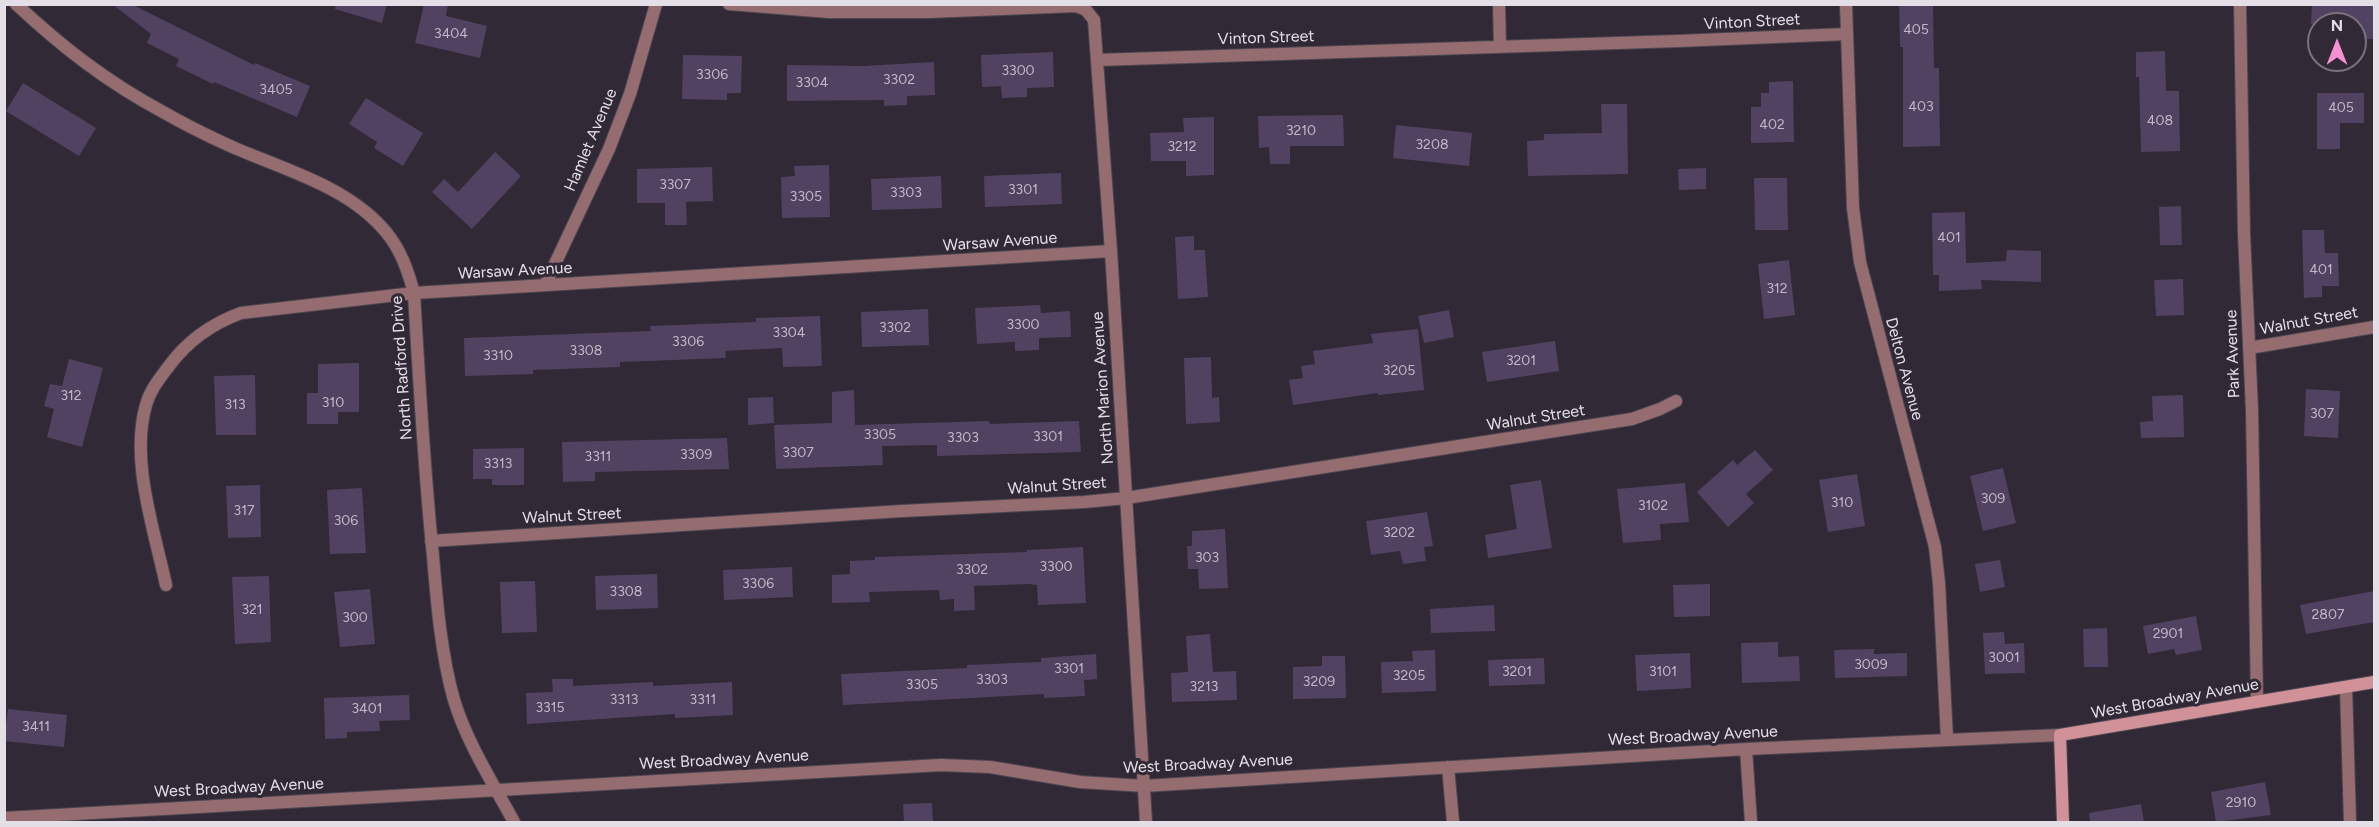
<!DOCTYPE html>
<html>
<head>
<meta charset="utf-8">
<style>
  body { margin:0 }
  #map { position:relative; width:2379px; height:827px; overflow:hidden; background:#312935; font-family:Figtree,sans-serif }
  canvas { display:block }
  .frame { position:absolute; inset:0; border:6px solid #e4dfe7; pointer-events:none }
  .north { position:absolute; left:2307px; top:12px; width:60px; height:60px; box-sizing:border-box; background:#312935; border:2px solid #79727c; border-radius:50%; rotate:0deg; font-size:16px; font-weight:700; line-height:24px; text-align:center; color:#e4dfe7 }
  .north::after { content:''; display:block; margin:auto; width:21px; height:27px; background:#f591d2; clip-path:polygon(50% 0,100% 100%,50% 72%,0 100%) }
</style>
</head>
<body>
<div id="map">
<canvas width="2379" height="827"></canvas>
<div class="frame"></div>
<div class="north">N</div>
</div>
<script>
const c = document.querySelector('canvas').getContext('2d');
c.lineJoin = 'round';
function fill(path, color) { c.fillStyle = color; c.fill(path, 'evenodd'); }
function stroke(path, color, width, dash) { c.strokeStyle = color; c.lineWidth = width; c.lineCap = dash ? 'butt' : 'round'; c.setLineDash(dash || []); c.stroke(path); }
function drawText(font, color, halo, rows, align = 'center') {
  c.font = font + ' Figtree,sans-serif'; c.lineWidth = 6; c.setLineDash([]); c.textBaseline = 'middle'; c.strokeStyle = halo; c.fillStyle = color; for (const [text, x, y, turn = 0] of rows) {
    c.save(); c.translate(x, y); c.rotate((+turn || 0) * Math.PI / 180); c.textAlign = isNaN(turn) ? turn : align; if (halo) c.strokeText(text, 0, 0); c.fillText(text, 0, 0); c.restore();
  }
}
const building = new Path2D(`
  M112 4H131L254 65 255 63 310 86 297 117 214 82 213 84 176 66 179 59 147 43 151 34Z
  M336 4H387L382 23 335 9Z
  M424 4H448L446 16 487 26 480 58 415 43Z
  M1899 4H1933L1934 68H1939L1940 146 1903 147V47H1900Z
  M2312 4H2374V39H2355V24H2311Z
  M2165 51 2166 91H2179L2180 151 2141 152 2139 77H2136V52Z
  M1053 52 1054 87 1027 88V97L1002 98 1001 86 982 87 981 55Z
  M683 55 742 56 741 93H727V100L682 99Z
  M934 62 935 95 907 96V105L884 106V100L787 101V65L864 66Z
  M1793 81 1794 142 1751 143V107H1761V93H1769V82Z
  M23 83 96 128 79 156 6 111Z
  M2317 93H2364V123H2340V149H2317Z
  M366 98 423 133 403 166 374 148 377 142 349 124Z
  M1601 104H1627L1628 174 1528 176 1527 141 1544 140V134L1602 133Z
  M1343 115 1344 146H1290V164H1270L1269 147 1259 148 1258 116Z
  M1214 117V175L1186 176V161H1151L1150 133 1184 132 1183 118Z
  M1396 125 1472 133 1469 166 1393 158Z
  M495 152 521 176 472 229 432 192 444 179 458 192Z
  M829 165 830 217 782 218 781 177 795 176 794 166Z
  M712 167 713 201 686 202 687 225H665V203H637V169Z
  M1706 168V189L1679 190 1678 169Z
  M1061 173 1062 204 985 207 984 176Z
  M941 176 942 208 872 210 871 179Z
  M1754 178H1787L1788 230H1755Z
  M2181 206 2182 245H2160L2159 207Z
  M1965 212 1966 263 2006 261 2007 250 2041 251V282L1981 280 1982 289 1939 291V275H1933L1932 213Z
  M2302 230H2324L2325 253H2338L2339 286H2322V297L2304 298Z
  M1194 236V250H1205L1208 297 1178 299 1175 237Z
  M1789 260 1795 315 1764 319 1758 264Z
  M2183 279 2184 315 2156 316 2154 280Z
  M1040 305 1041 313 1070 311 1071 337 1039 338V350L1015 351V342L977 344 975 308Z
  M928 309 929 345 862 347 861 312Z
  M1449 310 1454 337 1424 343 1418 316Z
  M820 316 822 366 783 367 782 348 725 351 726 358 620 362V367L533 370V374L465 376 464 338 651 331 650 326 756 322V318Z
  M1418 329 1424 390 1378 395V393L1293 405 1289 380 1303 378 1301 366 1315 364 1313 351 1373 343 1371 334Z
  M1555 341 1559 371 1487 382 1482 352Z
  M1211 357 1212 398 1219 397 1220 422 1186 424 1184 358Z
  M69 359 103 368 82 447 47 437 54 409 44 406 50 384 62 386Z
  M359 363V412H338V424H307V393H318V364Z
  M255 375 256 435H216L214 376Z
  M2306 389 2340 391 2338 438 2304 436Z
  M854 390 855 425 989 421 990 424 1079 421 1081 452 937 456V445L882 446 883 465 776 469 774 425 832 423V392Z
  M2183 395 2184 437 2141 438 2140 422 2153 421 2152 396Z
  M773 397 774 423 748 425V398Z
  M727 438 729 469 595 472V481L563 482 562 442Z
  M524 448V485H492V479H473V449Z
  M1755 450 1773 470 1746 494 1754 503 1728 527 1697 492 1733 460 1737 465Z
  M2003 468 2016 523 1983 531 1970 476Z
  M1857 474 1865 526 1828 532 1819 480Z
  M1541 480 1552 548 1488 558 1485 535 1517 529 1510 485Z
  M1685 483 1689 522 1660 524 1661 540 1623 543 1617 489Z
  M260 485 261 537 228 538 226 486Z
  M362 488 366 553 330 554 327 490Z
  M1427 512 1433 546 1424 547 1426 561 1403 564 1400 551 1371 555 1366 521Z
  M1225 529 1228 588 1199 589 1198 569H1188L1187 546H1192V531Z
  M1083 547 1086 603 1038 605 1037 585 1029 584 974 586 975 610 954 611V599L940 600 939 590 869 592 870 602 832 603V575L850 574V561L875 560V557L1027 552V550Z
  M2000 560 2005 587 1980 592 1975 564Z
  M792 567 793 597 724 600 723 570Z
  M657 574 658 608 596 610 595 576Z
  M269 576 271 642 235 644 232 577Z
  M535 581 537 632 502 633 500 582Z
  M1710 584V616L1674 617 1673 585Z
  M370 589 375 644 340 647 334 592Z
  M2374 591V622L2306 634 2300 605Z
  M1494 605 1495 631 1431 633 1430 609Z
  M2196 616 2202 650 2176 655 2174 649 2148 654 2143 626Z
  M2107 628 2108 667H2084L2083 629Z
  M2004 632 2005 644 2024 643 2025 673 1985 674 1983 633Z
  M1210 634 1213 672 1236 671 1237 700 1172 702 1171 673 1188 672 1186 636Z
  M1778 642V657L1799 656 1800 681 1742 683 1741 643Z
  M1874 649V654L1907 653V676L1835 678 1834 650Z
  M1435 650 1436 691 1382 693 1381 662 1413 661 1412 651Z
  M1690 653 1691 688 1637 691 1635 655Z
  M1096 654 1097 679 1084 680 1085 696 1044 698V694L843 705 841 674 967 668V665L1041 662V658Z
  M1322 656H1345L1346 698 1293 699V667L1322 666Z
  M1544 658 1545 684 1489 686 1488 660Z
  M552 679H573V686L653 682V686L732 682 733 715 675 718V714L527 724 526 693 553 692Z
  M409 695 410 720 379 721 380 731 347 732V738L325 739 324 698Z
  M8 709 67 715 64 747 4 741Z
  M2265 782 2271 815 2216 822 2211 792Z
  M932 803 933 822H904L903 804Z
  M2141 804 2144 822H2090L2089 813Z`);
const street = new Path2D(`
  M16 4C62 47 107 82 163 112 184 124 206 135 228 145 281 169 347 185 386 232 401 250 408 271 414 293 419 381 424 469 433 556 437 604 441 654 454 700 467 743 493 783 514 822
  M729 4 829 12H928L1076 6 1086 10 1094 20 1111 251 1146 822
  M1499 4 1500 47
  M1846 4 1853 208 1860 262 1935 547 1939 583 1947 739
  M2240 4 2244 234 2252 410 2257 702
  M1097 60 1678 41 1847 34
  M545 285 609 149 630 94 656 4
  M2249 348 2374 327
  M431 541 902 511 1084 502 1126 498 1632 419 1660 409 1676 401
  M166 585C154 529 130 460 146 405 150 390 160 378 169 366 188 340 211 324 241 313L414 293 1111 251
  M2346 687 2350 822
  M1746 749 1751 822
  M1448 767 1453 822
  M4 818 941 765 990 767 1080 782 1144 786 1746 749 2060 735`);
const secondary = new Path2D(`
  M2063 822 2060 735 2374 682`);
const numberNames = [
  ["405",1916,30],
  ["3404",451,34],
  ["3300",1018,71],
  ["3306",712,75],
  ["3302",899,80],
  ["3304",812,83],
  ["3405",276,90],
  ["403",1921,107],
  ["405",2341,108],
  ["408",2160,121],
  ["402",1772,125],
  ["3210",1301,131],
  ["3208",1432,145],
  ["3212",1182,147],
  ["3307",675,185],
  ["3301",1023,190],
  ["3303",906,193],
  ["3305",806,197],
  ["401",1949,238],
  ["401",2321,270],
  ["312",1777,289],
  ["3300",1023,325],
  ["3302",895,328],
  ["3304",789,333],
  ["3306",688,342],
  ["3308",586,351],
  ["3310",498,356],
  ["3201",1521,361],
  ["3205",1399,371],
  ["312",71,396],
  ["310",333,403],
  ["313",235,405],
  ["307",2322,414],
  ["3305",880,435],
  ["3301",1048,437],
  ["3303",963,438],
  ["3307",798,453],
  ["3309",696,455],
  ["3311",598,457],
  ["3313",498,464],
  ["309",1993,499],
  ["310",1842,503],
  ["3102",1653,506],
  ["317",244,511],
  ["306",346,521],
  ["3202",1399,533],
  ["303",1207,558],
  ["3300",1056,567],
  ["3302",972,570],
  ["3306",758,584],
  ["3308",626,592],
  ["321",252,610],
  ["2807",2328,615],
  ["300",355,618],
  ["2901",2168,634],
  ["3001",2004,658],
  ["3009",1871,665],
  ["3301",1069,669],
  ["3201",1517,672],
  ["3101",1663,672],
  ["3205",1409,676],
  ["3303",992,680],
  ["3209",1319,682],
  ["3305",922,685],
  ["3213",1204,687],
  ["3313",624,700],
  ["3311",703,700],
  ["3315",550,708],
  ["3401",367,709],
  ["3411",36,727],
  ["2910",2241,803]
];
const streetNames = [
  ["Vinton Street",1752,22,-3],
  ["Vinton Street",1266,38,-2],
  ["Hamlet Avenue",591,140,-67],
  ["Warsaw Avenue",1000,242,-4],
  ["Warsaw Avenue",515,271,-3],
  ["Walnut Street",2309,321,-10],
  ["Park Avenue",2233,354,-92],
  ["North Radford Drive",402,368,-94],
  ["Delton Avenue",1904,369,75],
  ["North Marion Avenue",1103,388,-94],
  ["Walnut Street",1536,418,-9],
  ["Walnut Street",1057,486,-4],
  ["Walnut Street",572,516,-3],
  ["West Broadway Avenue",2175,699,-10],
  ["West Broadway Avenue",1693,736,-3],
  ["West Broadway Avenue",724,760,-3],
  ["West Broadway Avenue",1208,764,-3],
  ["West Broadway Avenue",239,788,-3]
];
fill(building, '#524261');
stroke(street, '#4e4651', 14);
stroke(secondary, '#4e4651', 14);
stroke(street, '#956d71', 12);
stroke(secondary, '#d19198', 12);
drawText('14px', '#c0b8c6', null, numberNames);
drawText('16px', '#e4dfe7', '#312935', streetNames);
</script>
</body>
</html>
